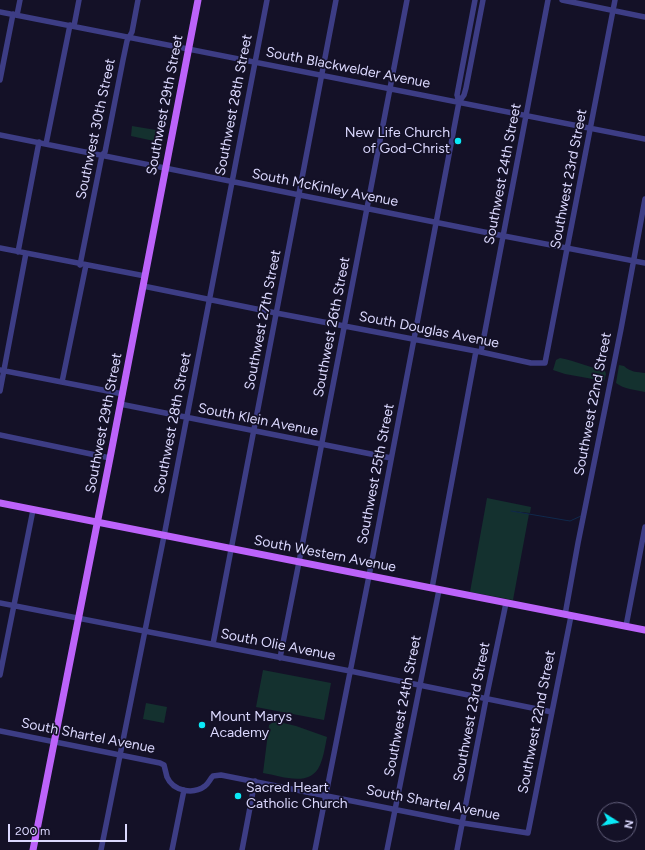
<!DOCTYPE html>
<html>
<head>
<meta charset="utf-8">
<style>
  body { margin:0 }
  #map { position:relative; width:645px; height:850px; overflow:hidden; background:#141127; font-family:Figtree,sans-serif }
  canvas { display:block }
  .north { position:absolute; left:597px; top:802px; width:40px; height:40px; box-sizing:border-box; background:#141127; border:1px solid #64617d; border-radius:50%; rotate:101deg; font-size:11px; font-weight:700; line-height:16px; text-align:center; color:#dbd8fe }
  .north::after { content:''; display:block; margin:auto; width:14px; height:18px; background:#0ae9f7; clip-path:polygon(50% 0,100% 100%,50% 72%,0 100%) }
  .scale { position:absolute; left:8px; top:824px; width:119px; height:18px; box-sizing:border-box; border:2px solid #dbd8fe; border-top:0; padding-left:5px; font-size:12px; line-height:14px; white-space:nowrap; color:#dbd8fe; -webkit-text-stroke:3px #141127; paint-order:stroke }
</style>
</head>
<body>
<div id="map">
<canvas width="645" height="850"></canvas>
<div class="north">N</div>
<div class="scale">200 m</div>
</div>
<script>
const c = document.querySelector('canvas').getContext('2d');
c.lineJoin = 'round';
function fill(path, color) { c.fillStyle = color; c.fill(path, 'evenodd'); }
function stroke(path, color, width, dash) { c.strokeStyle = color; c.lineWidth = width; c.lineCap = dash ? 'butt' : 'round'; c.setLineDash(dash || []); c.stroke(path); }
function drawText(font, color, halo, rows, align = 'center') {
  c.font = font + ' Figtree,sans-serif'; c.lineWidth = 3.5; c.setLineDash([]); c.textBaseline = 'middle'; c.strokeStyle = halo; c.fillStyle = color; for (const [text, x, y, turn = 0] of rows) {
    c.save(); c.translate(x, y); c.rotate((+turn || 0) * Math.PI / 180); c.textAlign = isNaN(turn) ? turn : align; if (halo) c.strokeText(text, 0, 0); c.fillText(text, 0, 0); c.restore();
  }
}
const green = new Path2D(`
  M132 126 156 130 154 141 131 136Z
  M560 358C576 361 589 367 605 371L606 374 604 381 565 374 553 370 556 360Z
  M619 365 624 366C630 372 637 372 645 373V392C635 390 624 389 616 383Z
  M487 498 531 507 530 513 511 511 529 514 513 600 470 592Z
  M263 670 331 683 324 720 256 707Z
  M146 703 167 707 164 723 143 719Z
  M275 721 296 726 327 737C325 746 324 756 320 765 310 788 282 776 263 773L269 725Z`);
const stream = new Path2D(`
  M511 511 570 521 581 516`);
const minor = new Path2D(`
  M562 0 645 17
  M0 12 645 139
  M17 15 20 0
  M74 26 79 0
  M0 80 13 14
  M459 102 457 95 475 0
  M0 135 504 236 645 263
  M46 144 70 25
  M0 248 145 276
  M18 252 39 142
  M80 265 102 155 105 152 123 60 127 41 132 32 138 0
  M143 286 276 313 481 352 531 363H545L615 0
  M481 352 548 0
  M0 370 123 394
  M62 382 86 265
  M0 391 26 253
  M120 404 391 458
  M0 435 110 458
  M432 588 476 351
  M0 603 350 671 552 712
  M565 615 578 543 621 329 645 199
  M626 626 645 527
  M213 644 336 0
  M280 658 299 562 407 0
  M0 675 33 510
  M0 731 160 763 164 765C165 769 166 773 167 777 173 791 193 795 205 786 208 784 210 779 213 776L221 775 463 823 528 833 571 616
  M101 850 164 536 267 0
  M172 850 184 790
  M242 850 255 781
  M315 850 369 576 459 102 464 95 466 88 483 0
  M387 850 439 590
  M457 850 486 699 506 603`);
const major = new Path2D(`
  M0 503 645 630
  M33 850 110 458 198 0`);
const markers = [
  [458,141,4,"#0ae9f7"],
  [202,725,4,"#0ae9f7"],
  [238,796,4,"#0ae9f7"]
];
const streetNames = [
  ["South Blackwelder Avenue",348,68,11],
  ["Southwest 29th Street",165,105,-79],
  ["Southwest 28th Street",234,105,-79],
  ["Southwest 30th Street",96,129,-78],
  ["Southwest 24th Street",503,174,-79],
  ["Southwest 23rd Street",569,179,-79],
  ["South McKinley Avenue",325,188,11],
  ["Southwest 27th Street",263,320,-79],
  ["Southwest 26th Street",332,327,-79],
  ["South Douglas Avenue",429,330,11],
  ["Southwest 22nd Street",593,404,-79],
  ["South Klein Avenue",258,420,11],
  ["Southwest 29th Street",104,423,-79],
  ["Southwest 28th Street",173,423,-79],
  ["Southwest 25th Street",376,474,-79],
  ["South Western Avenue",325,554,11],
  ["South Olie Avenue",278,645,11],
  ["Southwest 24th Street",403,706,-79],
  ["Southwest 23rd Street",472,712,-79],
  ["Southwest 22nd Street",537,722,-79],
  ["South Shartel Avenue",88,736,11],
  ["South Shartel Avenue",433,803,11]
];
const poiNames = [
  ["New Life Church",450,133,"right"],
  ["of God-Christ",450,149,"right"],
  ["Mount Marys",210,717],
  ["Academy",210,733],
  ["Sacred Heart",246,788],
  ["Catholic Church",246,804]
];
fill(green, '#14312f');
stroke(stream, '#10294c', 1);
stroke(minor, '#3d3d85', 5.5);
stroke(major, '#bc63fa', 7);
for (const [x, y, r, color] of markers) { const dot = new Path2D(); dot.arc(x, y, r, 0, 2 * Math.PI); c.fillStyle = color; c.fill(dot); stroke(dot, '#141127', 1.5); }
drawText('14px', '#dbd8fe', '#141127', streetNames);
drawText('14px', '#dbd8fe', '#141127', poiNames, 'left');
</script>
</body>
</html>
